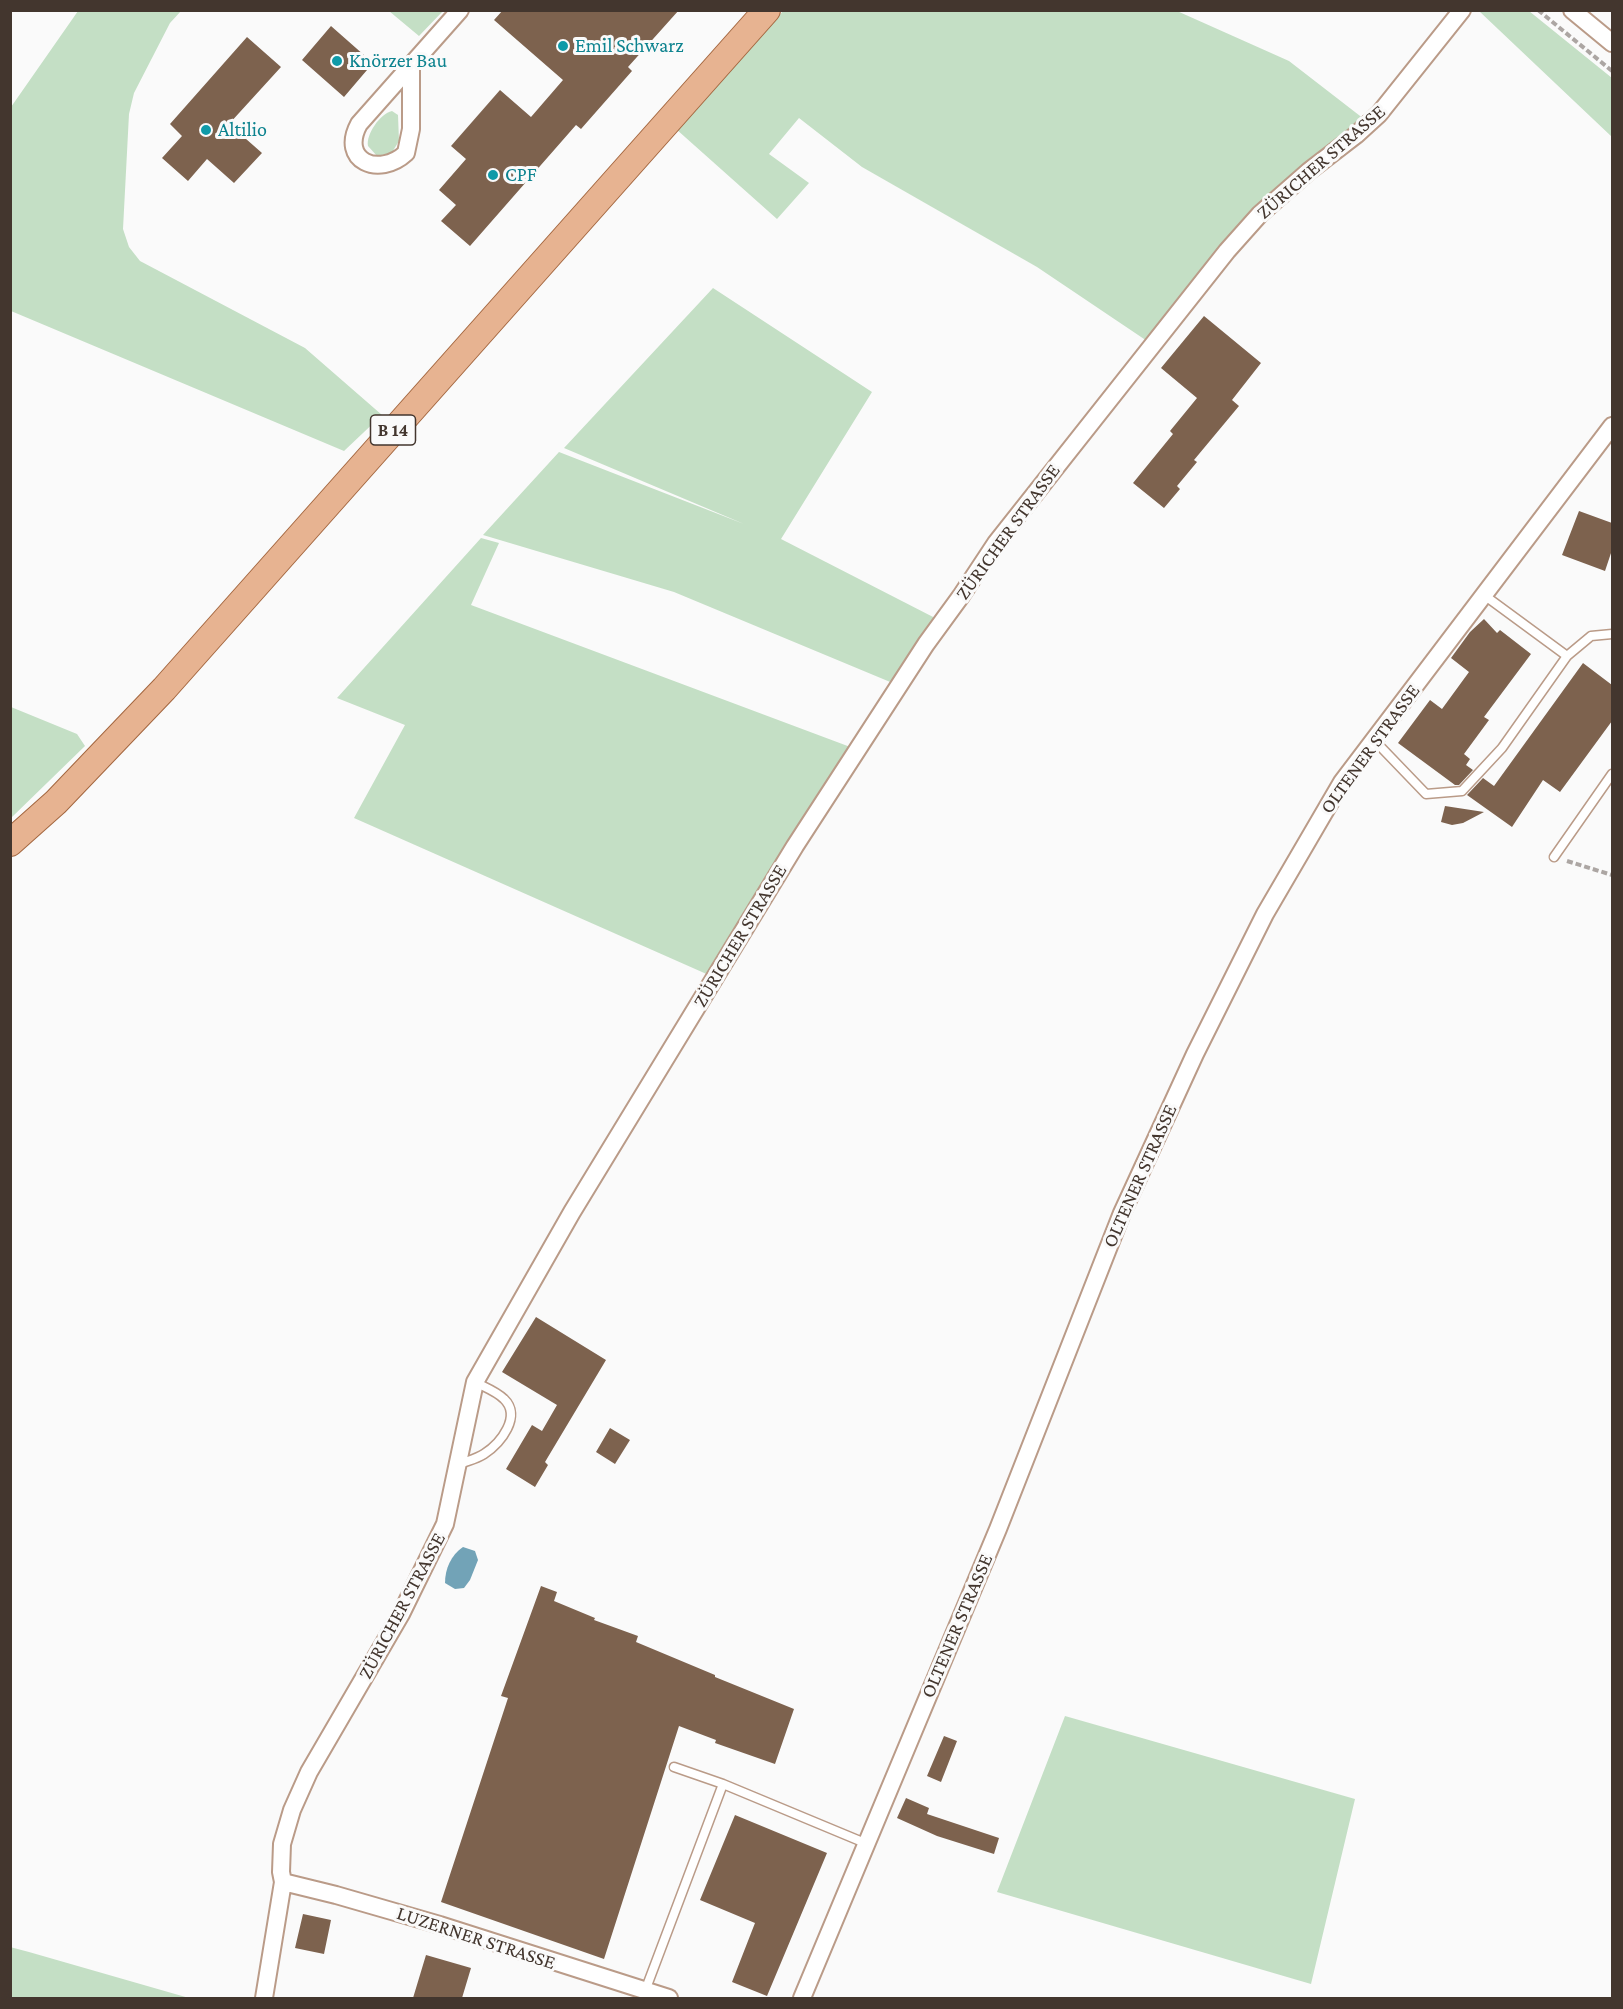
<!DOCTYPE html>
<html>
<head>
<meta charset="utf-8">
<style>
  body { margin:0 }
  #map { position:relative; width:1623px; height:2009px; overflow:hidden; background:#fafafa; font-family:"Crimson Pro",serif }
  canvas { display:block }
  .frame { position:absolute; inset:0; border:12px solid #43362e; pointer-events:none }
</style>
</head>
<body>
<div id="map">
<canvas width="1623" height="2009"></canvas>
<div class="frame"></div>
</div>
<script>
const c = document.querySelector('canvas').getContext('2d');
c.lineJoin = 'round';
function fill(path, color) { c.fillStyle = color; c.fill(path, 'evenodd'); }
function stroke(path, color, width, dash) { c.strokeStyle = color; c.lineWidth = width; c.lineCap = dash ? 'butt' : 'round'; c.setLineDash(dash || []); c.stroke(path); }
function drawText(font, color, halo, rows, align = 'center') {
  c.font = font + ' "Crimson Pro",serif'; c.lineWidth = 6; c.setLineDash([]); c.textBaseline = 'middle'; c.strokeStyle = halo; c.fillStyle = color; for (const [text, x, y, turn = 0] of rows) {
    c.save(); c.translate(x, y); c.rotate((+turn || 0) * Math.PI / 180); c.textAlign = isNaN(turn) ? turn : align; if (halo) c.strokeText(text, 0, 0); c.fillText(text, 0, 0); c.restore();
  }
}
const green = new Path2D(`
  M784 10 1177 11 1289 61 1364 119 1253 212 1147 341 1037 267 862 167 799 118 769 154 809 183 777 219 676 129Z
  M78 11H181L170 23 134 93 129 114 123 229 129 247 140 261 305 348 382 415 344 451 11 311V107Z
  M389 11H443L419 36Z
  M1479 11H1529L1612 78V137Z
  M392 111 398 115 399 141 391 154 377 156 368 146C366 134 380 114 392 111Z
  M713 288 872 392 781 539 937 619 895 684 674 592 483 535 559 452 744 524 564 448Z
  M481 538 499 543 471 605 853 748 711 976 354 818 405 725 337 698Z
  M11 707 77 734 85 746 11 818Z
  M1065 1716 1355 1799 1311 1984 997 1892Z
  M10 1947 29 1952 189 1998H11Z`);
const water = new Path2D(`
  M463 1547 475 1551 478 1560 470 1580 464 1588 455 1589 445 1583C445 1569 451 1555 463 1547Z`);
const building = new Path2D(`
  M503 10H679L628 67 632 71 581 129 576 125 470 246 441 221 456 205 439 190 466 159 451 146 500 90 531 117 563 80 494 20Z
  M331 26 373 63 344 97 302 60Z
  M247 37 281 67 229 124 262 153 234 183 207 159 188 181 162 158 182 136 170 124Z
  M1204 316 1261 363 1232 400 1239 406 1194 460 1197 462 1177 486 1180 489 1164 508 1133 483 1173 434 1170 431 1197 398 1161 368Z
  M1579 511 1612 523V550L1605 571 1562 555Z
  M1484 619 1497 633 1500 630 1531 654 1484 717 1489 720 1464 754 1470 759 1466 765 1473 770 1459 785H1455L1398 743 1430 700 1442 709 1469 672 1451 658 1470 632Z
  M1583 663 1612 685V721L1560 792 1543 780 1512 827 1467 795 1483 778 1494 786Z
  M1445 806 1484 812 1463 823 1452 825 1441 822Z
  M536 1317 606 1360 545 1462 548 1465 535 1487 506 1469 532 1425 542 1431 557 1405 502 1372Z
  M610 1428 630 1440 615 1464 596 1452Z
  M541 1586 557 1592 554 1601 595 1618 594 1620 638 1636 636 1642 715 1675V1677L794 1709 775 1764 715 1743 716 1740 679 1726 604 1959 441 1902 508 1698 501 1696Z
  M944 1736 957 1741 941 1782 927 1776Z
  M906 1798 929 1808 927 1814 999 1838 994 1854 937 1836 897 1818Z
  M735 1815 827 1853 767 1996 732 1982 755 1923 700 1900Z
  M303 1914 331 1920 324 1954 295 1948Z
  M426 1955 471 1968 462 1998H413Z`);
const path = new Path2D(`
  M1538 10 1612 71
  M1567 861 1612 875`);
const lane = new Path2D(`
  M1484 595 1567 656 1591 636 1612 634
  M1375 741 1426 794 1462 791 1502 748 1567 656
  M1554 857 1612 774
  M458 1465C467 1461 476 1459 484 1454 501 1443 522 1416 504 1399 496 1391 484 1387 475 1382
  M674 1767 723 1784
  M645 1991 723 1784 865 1843`);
const street = new Path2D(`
  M1572 10 1612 43
  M411 68V129L406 153C379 178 339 161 359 124L460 10
  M283 1882 336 1895 440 1925 669 1998
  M264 1998 283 1882 281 1872 282 1844 292 1810 309 1772 401 1614 445 1524 475 1382 572 1212 795 846 926 644 961 596 996 543 1227 251 1260 214 1309 171 1356 135 1379 114 1462 10
  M802 1998 998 1529 1122 1213 1195 1054 1265 914 1342 782 1612 426`);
const primary = new Path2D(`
  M10 843 56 802 164 689 767 10`);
const markers = [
  [563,46,6,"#0f9aa8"],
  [337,61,6,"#0f9aa8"],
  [206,130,6,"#0f9aa8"],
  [493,175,6,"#0f9aa8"]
];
const shields = [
  [393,430,45]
];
const shieldNames = [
  ["B 14",393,430]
];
const cultureNames = [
  ["Emil Schwarz",575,46],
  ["Knörzer Bau",349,61],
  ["Altilio",218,130],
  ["CPF",505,175]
];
const streetNames = [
  ["ZÜRICHER STRASSE",1321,162,-41],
  ["ZÜRICHER STRASSE",1008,532,-54],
  ["OLTENER STRASSE",1370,749,-54],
  ["ZÜRICHER STRASSE",740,936,-59],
  ["OLTENER STRASSE",1140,1176,-66],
  ["ZÜRICHER STRASSE",402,1606,-62],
  ["OLTENER STRASSE",957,1626,-67],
  ["LUZERNER STRASSE",476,1938,18]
];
fill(green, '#c4dfc5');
fill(water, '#72a3b7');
fill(building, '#7d624e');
stroke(lane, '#ba9b88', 11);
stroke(street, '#ba9b88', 20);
stroke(primary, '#a3663f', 28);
stroke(path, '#aca6a3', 4, [6, 3]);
stroke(lane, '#fff', 8);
stroke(street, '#fff', 16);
stroke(primary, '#e7b391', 26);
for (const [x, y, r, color] of markers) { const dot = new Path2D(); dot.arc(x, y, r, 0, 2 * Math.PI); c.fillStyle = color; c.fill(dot); stroke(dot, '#fafafa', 2); }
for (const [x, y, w] of shields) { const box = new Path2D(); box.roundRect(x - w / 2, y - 15, w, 30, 4.5); c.fillStyle = '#fafafa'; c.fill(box); stroke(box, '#43362e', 1.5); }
drawText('bold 18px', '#43362e', null, shieldNames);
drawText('20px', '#0d838f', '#fafafa', cultureNames, 'left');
drawText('20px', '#43362e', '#fafafa', streetNames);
</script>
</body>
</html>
